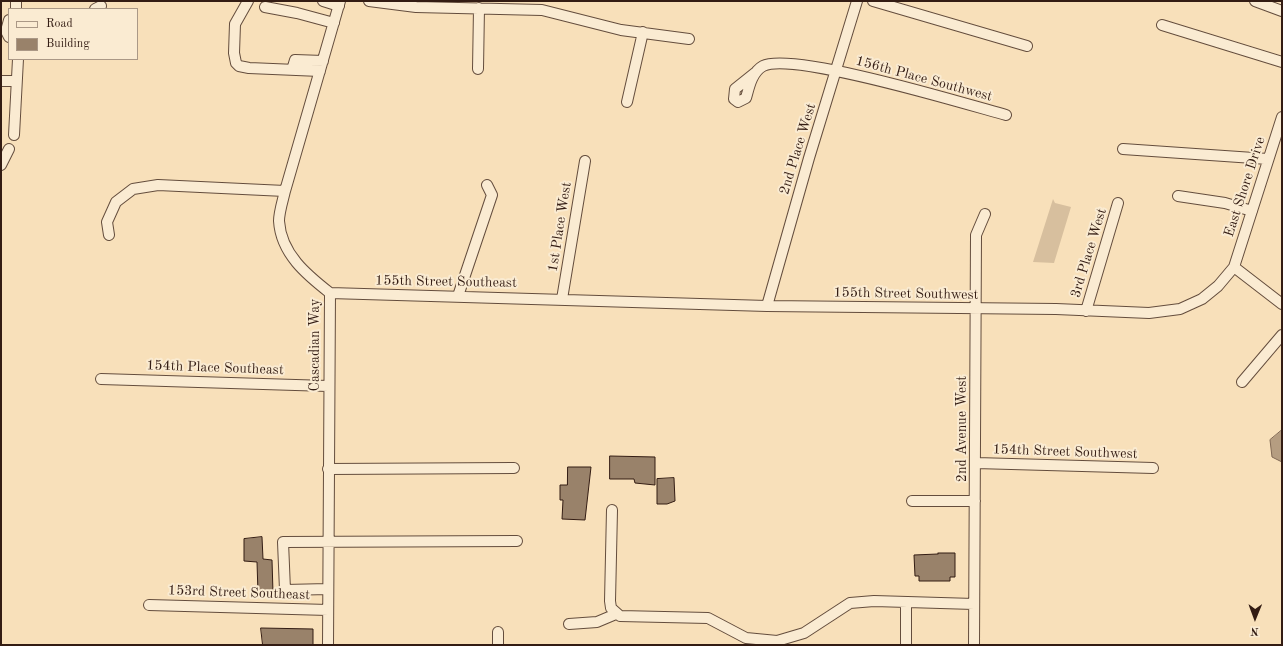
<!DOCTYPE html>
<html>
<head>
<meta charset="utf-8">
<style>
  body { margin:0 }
  #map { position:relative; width:1283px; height:646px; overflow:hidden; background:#f8e0ba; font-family:"Old Standard TT",serif }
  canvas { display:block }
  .frame { position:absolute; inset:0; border:2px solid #331c13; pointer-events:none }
  .legend { position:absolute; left:8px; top:8px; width:130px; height:52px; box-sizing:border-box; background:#faebd2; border:1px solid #aa9886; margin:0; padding:5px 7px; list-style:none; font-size:12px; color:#331c13 }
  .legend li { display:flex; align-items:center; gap:8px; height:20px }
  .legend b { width:20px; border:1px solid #aa9886 }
  .north { position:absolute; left:1235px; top:598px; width:40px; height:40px; -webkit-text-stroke:3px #faebd2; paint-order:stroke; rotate:181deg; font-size:11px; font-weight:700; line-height:16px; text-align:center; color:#331c13 }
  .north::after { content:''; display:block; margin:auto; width:14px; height:18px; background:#331c13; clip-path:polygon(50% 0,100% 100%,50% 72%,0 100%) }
</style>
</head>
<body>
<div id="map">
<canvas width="1283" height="646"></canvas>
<div class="frame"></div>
<ul class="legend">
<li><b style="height:5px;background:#faebd2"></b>Road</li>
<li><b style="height:11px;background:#99826a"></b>Building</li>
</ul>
<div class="north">N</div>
</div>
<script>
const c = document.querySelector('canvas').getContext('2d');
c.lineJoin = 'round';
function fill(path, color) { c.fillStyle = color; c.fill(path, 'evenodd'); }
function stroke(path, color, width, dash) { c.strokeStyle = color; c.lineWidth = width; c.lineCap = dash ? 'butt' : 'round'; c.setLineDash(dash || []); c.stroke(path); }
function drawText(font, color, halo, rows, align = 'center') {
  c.font = font + ' "Old Standard TT",serif'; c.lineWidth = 4; c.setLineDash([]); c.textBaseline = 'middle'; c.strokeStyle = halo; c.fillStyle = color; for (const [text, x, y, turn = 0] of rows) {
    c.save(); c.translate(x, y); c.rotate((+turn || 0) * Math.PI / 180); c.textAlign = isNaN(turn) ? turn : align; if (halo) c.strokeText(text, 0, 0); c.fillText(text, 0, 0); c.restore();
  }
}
const green = new Path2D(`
  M1053 199 1055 203 1071 207 1054 263 1033 262Z`);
const water = new Path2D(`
  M1282 430V462L1272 457 1270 440Z`);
const building = new Path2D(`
  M610 456 655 457V485L635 483 634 479H610Z
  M568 467H591L585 520 562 519 563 500H560V485H567Z
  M674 478 675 501 667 504H657V479Z
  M262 537 263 559 272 560 273 593 258 594 257 562 244 561V539Z
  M938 553H955V577H950V581H919V576H915L914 555 938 554Z
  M261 628 313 629V645H263Z`);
const minor = new Path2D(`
  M16 1V9
  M248 1 235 24 234 53 236 63 239 66 249 68 320 71
  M323 1 339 6
  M369 1 416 7 542 10 621 30 689 39
  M873 1 1027 46
  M1255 1 1282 11
  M265 7 297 13 334 23
  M95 9 101 6
  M9 20 6 31 9 37
  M1162 25 1282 62
  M478 69 479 8
  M292 70 295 60 323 61
  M755 73 735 89 734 99 738 102 746 98C749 87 752 72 763 66 792 51 966 104 1006 115
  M1 81H16
  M627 102 643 32
  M14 135 18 59
  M1123 149 1268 159
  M1 165 9 149
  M1178 196 1225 203 1252 211
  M109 235 107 222 116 202 133 189 158 185 285 191
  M1234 267 1282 304
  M330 293 767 306 1056 309 1149 313 1180 309 1202 299 1218 286 1234 267 1282 117
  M330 293C307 275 281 254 279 221 279 212 283 200 285 191L340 1
  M458 296 492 195 487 185
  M562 299 585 161
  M767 306 809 158 857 1
  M1086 311 1118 203
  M101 379 328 386
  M1242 382 1282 335
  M976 463 1153 468
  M328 469 514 468
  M912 501H975
  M612 510 610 601 611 608 620 616 708 618 746 638 777 641 804 633 850 603 874 601 974 604
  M328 589 285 590 283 542 517 541
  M906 602V645
  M149 605 328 610
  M569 624 597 622 616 614
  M498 632V645
  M328 645 330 293
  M974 645 976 235 985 214`);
const streetNames = [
  ["156th Place Southwest",924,79,15],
  ["2nd Place West",798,149,-73],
  ["East Shore Drive",1245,187,-72],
  ["1st Place West",560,227,-81],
  ["3rd Place West",1089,253,-73],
  ["155th Street Southeast",446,282,1],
  ["155th Street Southwest",906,294,1],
  ["Cascadian Way",315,345,-90],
  ["154th Place Southeast",215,368,2],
  ["2nd Avenue West",962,429,-90],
  ["154th Street Southwest",1065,452,2],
  ["153rd Street Southeast",239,593,2]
];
fill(green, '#d7bf9e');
fill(water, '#b59d81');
stroke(water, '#816955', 1);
fill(building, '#99826a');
stroke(building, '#331c13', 1);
stroke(minor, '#644d3d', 12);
stroke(minor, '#faebd2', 10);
drawText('14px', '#331c13', '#faebd2', streetNames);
</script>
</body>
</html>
